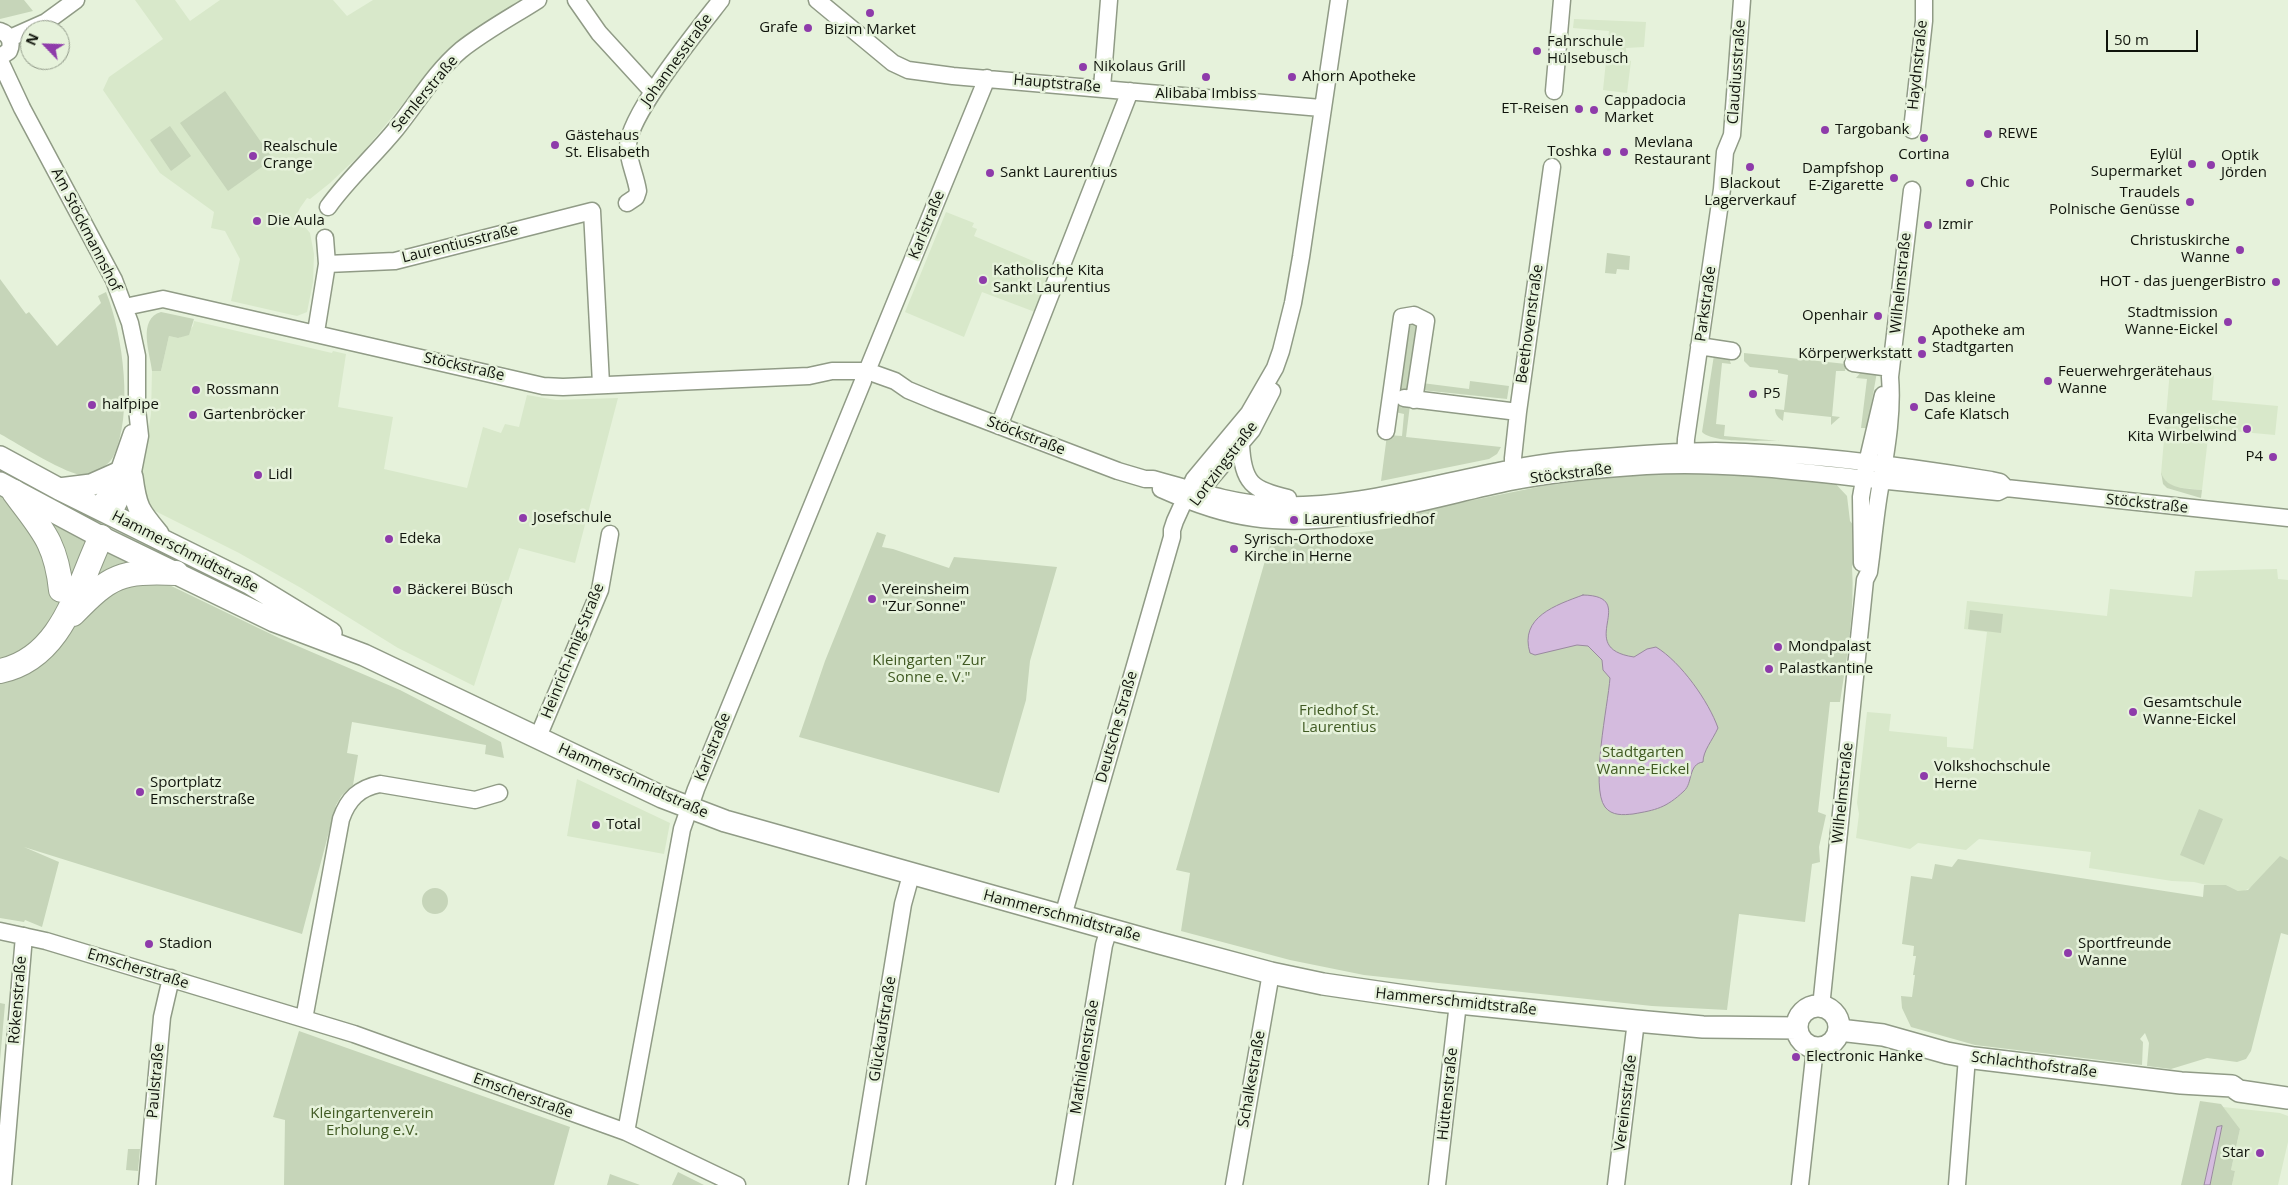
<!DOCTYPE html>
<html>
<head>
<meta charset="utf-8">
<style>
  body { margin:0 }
  #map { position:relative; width:2288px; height:1185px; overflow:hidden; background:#e6f2db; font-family:"Open Sans",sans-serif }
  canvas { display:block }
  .north { position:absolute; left:20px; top:20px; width:50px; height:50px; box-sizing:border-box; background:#e6f2db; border:1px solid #909988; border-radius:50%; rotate:294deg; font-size:14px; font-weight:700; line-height:20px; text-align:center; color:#10140c }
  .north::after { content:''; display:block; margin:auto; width:18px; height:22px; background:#8e3baa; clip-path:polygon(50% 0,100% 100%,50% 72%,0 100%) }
  .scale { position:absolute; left:2106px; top:30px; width:92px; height:22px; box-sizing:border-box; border:2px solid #10140c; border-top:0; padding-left:6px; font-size:15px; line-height:18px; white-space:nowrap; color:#10140c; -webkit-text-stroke:4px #e6f2db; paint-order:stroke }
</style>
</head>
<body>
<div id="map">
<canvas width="2288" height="1185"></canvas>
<div class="north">N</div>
<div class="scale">50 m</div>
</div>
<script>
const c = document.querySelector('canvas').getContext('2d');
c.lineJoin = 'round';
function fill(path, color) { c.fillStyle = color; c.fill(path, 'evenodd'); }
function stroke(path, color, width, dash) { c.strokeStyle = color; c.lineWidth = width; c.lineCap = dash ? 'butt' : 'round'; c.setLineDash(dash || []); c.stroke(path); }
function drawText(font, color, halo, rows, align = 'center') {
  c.font = font + ' "Open Sans",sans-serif'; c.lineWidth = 5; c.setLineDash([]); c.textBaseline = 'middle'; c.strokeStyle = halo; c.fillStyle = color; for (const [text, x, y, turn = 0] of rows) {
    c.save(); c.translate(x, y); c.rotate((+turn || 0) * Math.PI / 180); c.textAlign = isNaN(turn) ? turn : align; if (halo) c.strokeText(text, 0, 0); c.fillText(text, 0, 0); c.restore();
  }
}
const built = new Path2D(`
  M135 0H175L190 21 220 0H333L347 16 373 0H523L478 28 446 51 365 150 330 183 310 199 307 198 300 208 294 221 305 227 310 233 314 254 313 282 307 312 297 316 231 301 240 259 225 231 211 228 214 212 160 173 103 90 109 77 163 39Z
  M1574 19 1646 22 1644 47 1626 48 1627 60 1631 61 1627 93 1603 90 1606 61 1620 60V48L1607 51 1609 31 1573 28Z
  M946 212 974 223 972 227 977 229 974 236 1052 269 1035 312 982 292 964 337 905 312Z
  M194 321 332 353 333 351 346 354 338 407 393 417 384 469 467 488 483 427 501 433 505 424 519 427 527 395 556 400 618 398 575 563 519 548 474 686 398 648 301 588 239 553 151 509 145 502 141 479 151 414 152 371H161L169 336 178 338 186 335 193 326Z
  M2170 370 2214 374 2212 400 2278 406 2275 435 2209 429 2202 490 2174 487 2166 482 2161 474Z
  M2277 569 2278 579 2288 580V860L2285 859 2252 887 2244 891H2238L2226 885 2211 886 2194 882 2172 881 2089 868 2091 852 1979 839 1966 850 1918 843 1910 849 1856 838 1859 814 1857 803 1867 712 1891 714 1889 731 1947 737V747L1973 749 1987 632 1964 629 1967 601 2107 616 2110 589 2192 597 2195 571Z
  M577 779 670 823 664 854 567 836Z
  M2223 1107 2280 1113 2288 1116V1142L2278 1185H2232L2235 1171 2231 1170 2240 1129Z`);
const green = new Path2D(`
  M0 0H24L33 11 0 19Z
  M225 91 273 159 228 191 180 123Z
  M170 126 191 156 171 171 150 140Z
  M1607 253 1630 256 1629 270 1617 269 1616 274 1605 273Z
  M0 279 26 314 29 312 57 346 101 303 98 296 106 292C123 334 134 415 113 457 111 461 106 465 103 468 98 472 92 476 86 476 66 475 19 444 0 434Z
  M161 312 194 319 189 335 178 338 169 336 161 371H152C150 353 137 319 161 312Z
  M1410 322 1417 323 1412 392 1400 393 1396 388 1404 329Z
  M1744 353 1846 364 1845 371H1836L1832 416 1840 417 1831 425V417L1784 412 1783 421C1778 418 1775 414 1775 409L1784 410 1788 375 1778 373V370L1750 367 1744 361Z
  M1714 355 1729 358 1731 364 1722 363 1716 424 1725 425 1724 436 1780 441C1763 440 1714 444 1702 432Z
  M1862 371 1877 372 1867 428H1861L1867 379 1856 378Z
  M1470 381 1509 386 1507 399 1421 390 1422 383 1469 389Z
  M1396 403 1410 405 1406 437 1501 447 1497 454 1489 459 1381 481 1387 435 1402 436 1404 414 1395 412Z
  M1711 470 1833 481 1847 496 1850 521 1854 526 1855 564 1852 566C1855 611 1847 657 1840 702H1830L1818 812 1826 815 1819 847 1820 862 1812 864 1805 922 1739 914 1727 1010 1652 1006 1364 975 1290 960 1181 931 1190 873 1176 870 1273 533 1301 539 1316 538 1392 528 1390 513 1399 515 1543 486 1628 475Z
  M2161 472C2166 490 2187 488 2202 490L2201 498 2167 488 2163 484Z
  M0 494 148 568 161 581 279 638 400 690 501 742 504 758 485 754 486 745 352 722 347 753 358 755 353 785 342 795 336 805 302 934 24 847 59 862 42 927 25 920 24 922 0 918Z
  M877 532 886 535 882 547 893 549 949 568 954 557 1057 567 1030 661 1026 700 999 793 799 737 825 661Z
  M1970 610 2003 614 2001 633 1968 629Z
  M2199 809 2223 819 2204 865 2180 855Z
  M2280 856 2288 860V935L2281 933 2251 1051 2246 1059 2237 1062 2207 1058 2171 1069 2147 1066 2149 1043 2145 1033 2140 1039 2143 1042 2142 1065 1975 1045 1911 1027 1902 1008 1901 996 1912 997 1915 975H1913L1916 956H1913L1914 946 1902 944 1911 876 1932 879 1935 864 1952 867 1958 859 2203 897 2204 885H2226L2238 891 2248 890Z
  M422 901a13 13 0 1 1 26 0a13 13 0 1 1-26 0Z
  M0 1003 5 1004 0 1061Z
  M299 1031 570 1127 554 1185H284L285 1120 273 1117Z
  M2200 1101 2221 1104 2240 1129 2231 1170 2235 1171 2232 1185H2210L2222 1126 2217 1127 2204 1185H2181Z
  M128 1149H140L138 1171 126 1170Z
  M678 1172 704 1185H672Z
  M610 1174 640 1185H607Z`);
const water = new Path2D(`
  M1583 595C1642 596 1572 648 1634 657L1647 649 1656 647C1681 662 1709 702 1718 728 1712 741 1703 751 1703 762 1688 764 1693 783 1684 791 1666 808 1656 810 1633 814 1623 815 1612 816 1605 807 1590 787 1608 705 1610 678L1603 670 1602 660 1588 646 1577 645 1535 655 1530 653C1519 617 1556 605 1583 595Z
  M2222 1126 2210 1185H2204L2217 1127Z`);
const minor = new Path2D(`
  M576 0 599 33 653 92
  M817 0 893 63 908 70 953 76 1321 108
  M0 31C9 34 13 42 9 51L0 57
  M10 38 46 22 76 0
  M0 61 22 108 114 280 130 323 137 356V409L140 436 132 477 112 516
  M1102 88 1109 0
  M1554 91 1562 0
  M1912 130 1924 21V0
  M627 203 636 197 638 191C636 176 628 161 628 146 628 115 700 27 721 0
  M328 207C348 179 374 156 396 129 417 103 435 72 461 50 485 31 513 16 538 0
  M327 264 395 261 592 211 601 384
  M125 307 163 299 543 386 563 387 809 376 832 371H867L895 381 908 390 937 402 1118 471 1145 479H1153C1190 489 1231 503 1269 505 1371 510 1468 470 1568 460 1617 456 1667 451 1716 451 1808 453 1900 465 1991 480L2000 482 2006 488
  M316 332 327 264 325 238
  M1699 346 1732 351
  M1853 363 1891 368
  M867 371 987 78
  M1404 398 1518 412
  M999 426 1130 91
  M1386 431 1402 317 1414 315 1426 321 1414 400
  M1241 445C1243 483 1252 490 1288 498
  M1685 463 1686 439 1722 189 1725 152 1732 135 1742 0
  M1513 479V458L1518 412 1552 167
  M1161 489C1190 502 1222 514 1254 518 1337 530 1429 499 1510 482 1555 473 1601 469 1646 466 1717 462 1788 470 1858 478 1905 483 1951 487 1998 492L2006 488 2288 518
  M1195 499 1200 491 1252 430 1272 391
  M98 508 118 473 132 433
  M1862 563 1861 497 1867 463 1883 395
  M538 737 600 590 610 534
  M1063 916 1172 537V530L1175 521 1194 479 1249 413 1275 368 1281 351 1293 303 1301 257 1339 0
  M0 931 46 941 354 1034 626 1132 737 1185
  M1821 1007 1865 580 1869 572C1873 544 1875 516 1880 488 1886 451 1893 414 1890 377L1912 190
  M304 1019 341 819C348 799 359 788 380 784L475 800 499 793
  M626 1132 682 829 696 789 863 381
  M3 1185 24 936
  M147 1185 162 1017 171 978
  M857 1185 903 904 911 875
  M1064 1185 1104 945 1109 929
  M1234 1185 1271 973
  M1437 1185 1458 1003
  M1616 1185 1636 1021
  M1800 1185 1815 1048
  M1957 1185 1967 1057`);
const major = new Path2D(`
  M0 457 59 489 249 583 331 633
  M132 477C136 508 139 511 158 534
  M0 483 101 537 274 621 364 655 662 797 725 821 1159 943 1271 973 1323 984 1439 1001 1636 1021 1703 1027 1797 1028
  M59 489 91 485 118 473
  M1797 1027a21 21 0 1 1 42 0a21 21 0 1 1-42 0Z
  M1839 1030 1883 1035 1947 1053 1974 1058 2181 1083 2232 1086 2239 1091 2288 1098`);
const highway = new Path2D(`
  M14 492C41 529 56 541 61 590
  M73 614C111 575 120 571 176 573
  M0 671C63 658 77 587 101 537`);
const markers = [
  [870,13,5,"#8e3baa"],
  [808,28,5,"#8e3baa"],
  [1537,51,5,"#8e3baa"],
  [1083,67,5,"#8e3baa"],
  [1206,77,5,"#8e3baa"],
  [1292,77,5,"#8e3baa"],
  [1579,109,5,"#8e3baa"],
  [1594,110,5,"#8e3baa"],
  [1825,130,5,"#8e3baa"],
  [1988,134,5,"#8e3baa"],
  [1924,138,5,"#8e3baa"],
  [555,145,5,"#8e3baa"],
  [1607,152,5,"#8e3baa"],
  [1624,152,5,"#8e3baa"],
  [253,156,5,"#8e3baa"],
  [2192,164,5,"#8e3baa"],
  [2211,165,5,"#8e3baa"],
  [1750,167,5,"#8e3baa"],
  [990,173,5,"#8e3baa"],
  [1894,178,5,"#8e3baa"],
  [1970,183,5,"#8e3baa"],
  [2190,202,5,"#8e3baa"],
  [257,221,5,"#8e3baa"],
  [1928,225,5,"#8e3baa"],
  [2240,250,5,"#8e3baa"],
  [983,280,5,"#8e3baa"],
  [2276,282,5,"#8e3baa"],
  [1878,316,5,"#8e3baa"],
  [2228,322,5,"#8e3baa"],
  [1922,340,5,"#8e3baa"],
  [1922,354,5,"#8e3baa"],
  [2048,381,5,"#8e3baa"],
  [196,390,5,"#8e3baa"],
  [1753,394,5,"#8e3baa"],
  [92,405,5,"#8e3baa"],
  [1914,407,5,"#8e3baa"],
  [193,415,5,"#8e3baa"],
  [2247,429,5,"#8e3baa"],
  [2273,457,5,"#8e3baa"],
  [258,475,5,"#8e3baa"],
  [523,518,5,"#8e3baa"],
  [1294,520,5,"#8e3baa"],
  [389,539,5,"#8e3baa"],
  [1234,549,5,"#8e3baa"],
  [397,590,5,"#8e3baa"],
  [872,599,5,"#8e3baa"],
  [1778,647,5,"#8e3baa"],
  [1769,669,5,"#8e3baa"],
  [2133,712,5,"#8e3baa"],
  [1924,776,5,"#8e3baa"],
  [140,792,5,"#8e3baa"],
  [596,825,5,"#8e3baa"],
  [149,944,5,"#8e3baa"],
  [2068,953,5,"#8e3baa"],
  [1796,1057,5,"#8e3baa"],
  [2260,1153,5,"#8e3baa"]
];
const poiNames = [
  ["Grafe",798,28,"right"],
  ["Bizim Market",870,30,"center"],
  ["Fahrschule",1547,42],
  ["Hülsebusch",1547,59],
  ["Nikolaus Grill",1093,67],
  ["Ahorn Apotheke",1302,77],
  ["Alibaba Imbiss",1206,94,"center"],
  ["Cappadocia",1604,101],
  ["Market",1604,118],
  ["ET-Reisen",1569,109,"right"],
  ["Targobank",1835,130],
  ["REWE",1998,134],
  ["Gästehaus",565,136],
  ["St. Elisabeth",565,153],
  ["Mevlana",1634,143],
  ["Restaurant",1634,160],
  ["Realschule",263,147],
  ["Crange",263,164],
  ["Toshka",1597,152,"right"],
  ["Cortina",1924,155,"center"],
  ["Eylül",2182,155,"right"],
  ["Supermarket",2182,172,"right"],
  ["Optik",2221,156],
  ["Jörden",2221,173],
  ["Dampfshop",1884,169,"right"],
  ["E-Zigarette",1884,186,"right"],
  ["Sankt Laurentius",1000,173],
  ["Chic",1980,183],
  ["Blackout",1750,184,"center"],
  ["Lagerverkauf",1750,201,"center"],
  ["Traudels",2180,193,"right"],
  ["Polnische Genüsse",2180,210,"right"],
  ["Die Aula",267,221],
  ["Izmir",1938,225],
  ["Christuskirche",2230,241,"right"],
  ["Wanne",2230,258,"right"],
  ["Katholische Kita",993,271],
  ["Sankt Laurentius",993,288],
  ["HOT - das juengerBistro",2266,282,"right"],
  ["Stadtmission",2218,313,"right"],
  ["Wanne-Eickel",2218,330,"right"],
  ["Openhair",1868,316,"right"],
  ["Apotheke am",1932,331],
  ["Stadtgarten",1932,348],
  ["Körperwerkstatt",1912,354,"right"],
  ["Feuerwehrgerätehaus",2058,372],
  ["Wanne",2058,389],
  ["Rossmann",206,390],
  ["P5",1763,394],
  ["Das kleine",1924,398],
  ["Cafe Klatsch",1924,415],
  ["halfpipe",102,405],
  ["Gartenbröcker",203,415],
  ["Evangelische",2237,420,"right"],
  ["Kita Wirbelwind",2237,437,"right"],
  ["P4",2263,457,"right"],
  ["Lidl",268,475],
  ["Josefschule",533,518],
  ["Laurentiusfriedhof",1304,520],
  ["Edeka",399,539],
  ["Syrisch-Orthodoxe",1244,540],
  ["Kirche in Herne",1244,557],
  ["Bäckerei Büsch",407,590],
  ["Vereinsheim",882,590],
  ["\"Zur Sonne\"",882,607],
  ["Mondpalast",1788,647],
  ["Palastkantine",1779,669],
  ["Gesamtschule",2143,703],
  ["Wanne-Eickel",2143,720],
  ["Volkshochschule",1934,767],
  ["Herne",1934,784],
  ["Sportplatz",150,783],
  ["Emscherstraße",150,800],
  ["Total",606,825],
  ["Stadion",159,944],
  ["Sportfreunde",2078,944],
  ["Wanne",2078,961],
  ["Electronic Hanke",1806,1057],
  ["Star",2250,1153,"right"]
];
const streetNames = [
  ["Johannesstraße",677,60,-54],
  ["Haydnstraße",1918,65,-84],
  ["Claudiusstraße",1737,72,-86],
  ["Hauptstraße",1057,84,5],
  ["Semlerstraße",425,94,-50],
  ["Karlstraße",927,225,-68],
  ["Am Stöckmannshof",86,230,63],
  ["Laurentiusstraße",460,244,-14],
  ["Wilhelmstraße",1901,283,-84],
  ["Parkstraße",1706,304,-82],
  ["Beethovenstraße",1530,324,-82],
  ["Stöckstraße",464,367,13],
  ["Stöckstraße",1026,436,21],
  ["Lortzingstraße",1224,464,-53],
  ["Stöckstraße",1571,474,-7],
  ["Stöckstraße",2147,504,6],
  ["Hammerschmidtstraße",185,552,27],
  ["Heinrich-Imig-Straße",573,651,-68],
  ["Deutsche Straße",1117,727,-74],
  ["Karlstraße",713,747,-68],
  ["Hammerschmidtstraße",633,781,24],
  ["Wilhelmstraße",1843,793,-84],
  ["Hammerschmidtstraße",1062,916,15],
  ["Emscherstraße",138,969,17],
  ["Rökenstraße",18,1000,-85],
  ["Hammerschmidtstraße",1456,1002,6],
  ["Glückaufstraße",883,1029,-81],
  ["Mathildenstraße",1085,1057,-81],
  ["Schlachthofstraße",2034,1065,7],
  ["Schalkestraße",1252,1079,-80],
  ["Paulstraße",156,1081,-85],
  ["Hüttenstraße",1448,1094,-84],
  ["Emscherstraße",523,1096,20],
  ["Vereinsstraße",1626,1103,-83]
];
const parkNames = [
  ["Kleingarten \"Zur",929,661],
  ["Sonne e. V.\"",929,678],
  ["Friedhof St.",1339,711],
  ["Laurentius",1339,728],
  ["Stadtgarten",1643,753],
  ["Wanne-Eickel",1643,770],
  ["Kleingartenverein",372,1114],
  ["Erholung e.V.",372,1131]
];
fill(built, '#d8e8ca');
fill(green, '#c6d5b9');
fill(water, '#d4bbde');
stroke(water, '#99899f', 1);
stroke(minor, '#909b86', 19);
stroke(major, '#909b86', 24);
stroke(highway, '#909b86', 26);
stroke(minor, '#fff', 16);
stroke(major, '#fff', 21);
stroke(highway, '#fff', 24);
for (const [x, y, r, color] of markers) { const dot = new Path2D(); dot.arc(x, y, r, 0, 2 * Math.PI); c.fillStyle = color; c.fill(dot); stroke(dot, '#e6f2db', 2); }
drawText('15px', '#10140c', '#e6f2db', poiNames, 'left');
drawText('15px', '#10140c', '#e6f2db', streetNames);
drawText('15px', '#405a23', '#e6f2db', parkNames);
</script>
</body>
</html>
